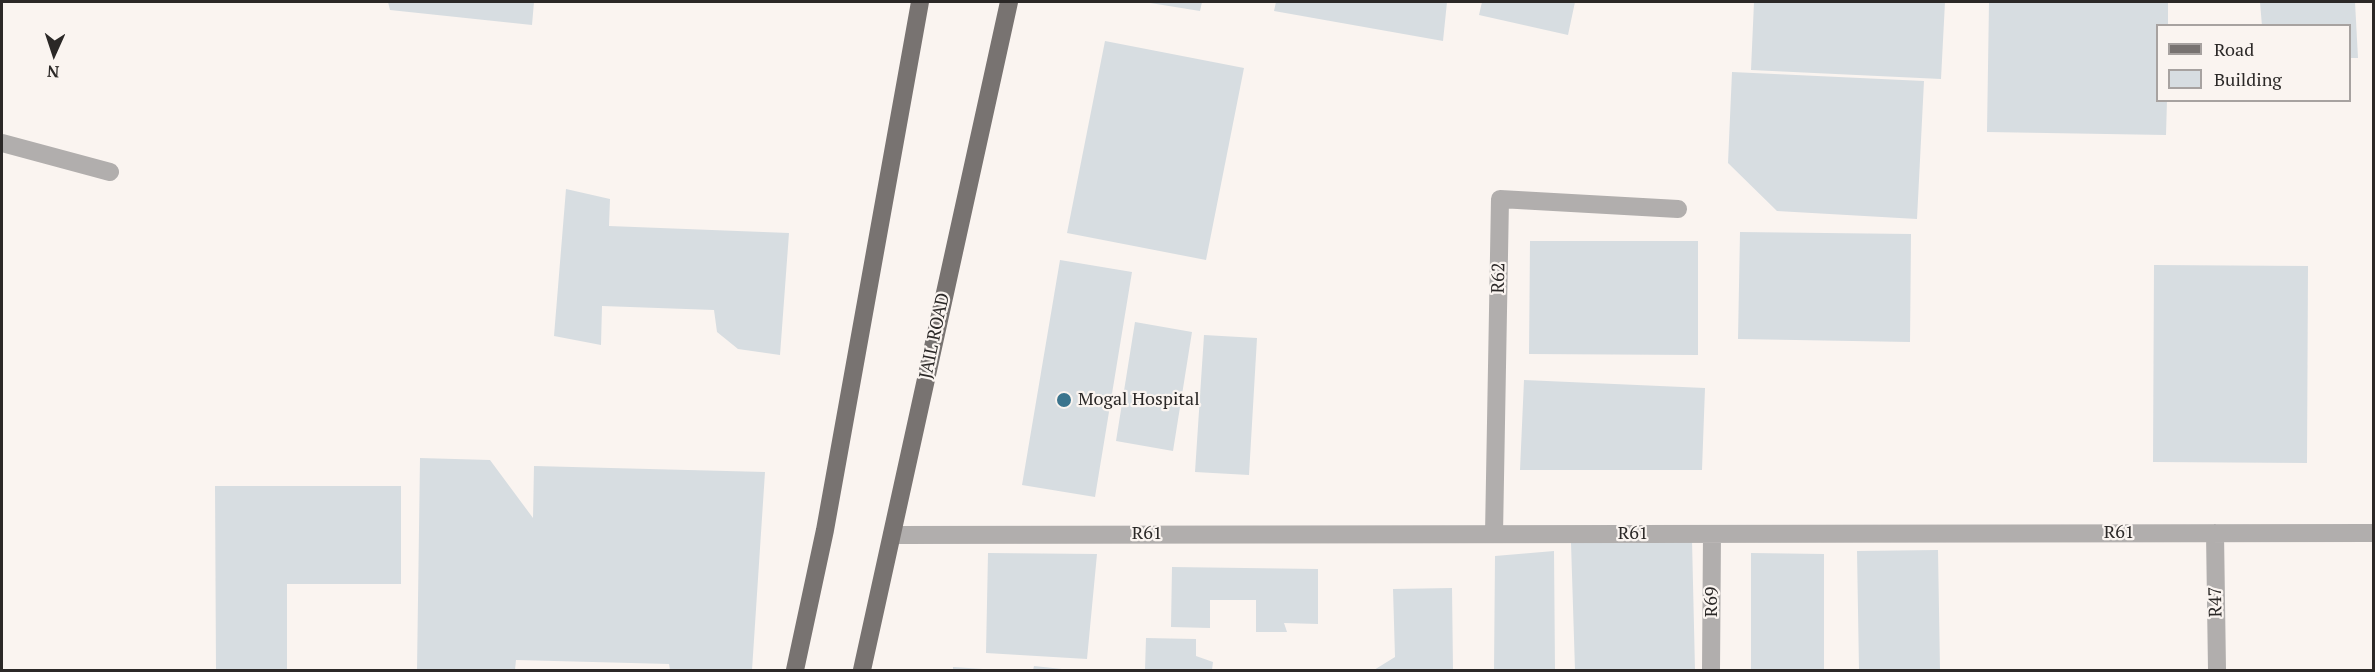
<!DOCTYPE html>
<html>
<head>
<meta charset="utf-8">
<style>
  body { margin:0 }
  #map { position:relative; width:2375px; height:672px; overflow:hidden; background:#faf4f0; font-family:"PT Serif",serif }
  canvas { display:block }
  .frame { position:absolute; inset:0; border:3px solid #2b2827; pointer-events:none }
  .legend { position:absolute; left:2156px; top:24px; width:195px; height:78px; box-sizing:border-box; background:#faf4f0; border:2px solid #a7a2a0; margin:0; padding:8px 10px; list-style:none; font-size:18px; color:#2b2827 }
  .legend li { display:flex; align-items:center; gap:12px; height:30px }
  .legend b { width:30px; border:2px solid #a7a2a0 }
  .north { position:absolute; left:24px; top:24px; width:60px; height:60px; -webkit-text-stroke:4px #faf4f0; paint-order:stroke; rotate:183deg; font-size:16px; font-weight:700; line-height:24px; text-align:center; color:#2b2827 }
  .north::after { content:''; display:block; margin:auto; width:21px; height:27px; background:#2b2827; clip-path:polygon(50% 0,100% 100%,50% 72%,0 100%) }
</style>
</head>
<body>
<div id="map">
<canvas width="2375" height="672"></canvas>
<div class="frame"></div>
<ul class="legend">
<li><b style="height:8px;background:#787371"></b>Road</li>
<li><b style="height:16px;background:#d7dde1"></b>Building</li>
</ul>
<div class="north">N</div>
</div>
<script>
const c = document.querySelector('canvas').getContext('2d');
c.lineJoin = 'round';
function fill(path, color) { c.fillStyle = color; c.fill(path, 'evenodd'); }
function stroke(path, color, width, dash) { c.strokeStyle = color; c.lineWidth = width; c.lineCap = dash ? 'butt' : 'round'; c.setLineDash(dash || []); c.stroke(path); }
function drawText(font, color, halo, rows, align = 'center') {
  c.font = font + ' "PT Serif",serif'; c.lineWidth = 4.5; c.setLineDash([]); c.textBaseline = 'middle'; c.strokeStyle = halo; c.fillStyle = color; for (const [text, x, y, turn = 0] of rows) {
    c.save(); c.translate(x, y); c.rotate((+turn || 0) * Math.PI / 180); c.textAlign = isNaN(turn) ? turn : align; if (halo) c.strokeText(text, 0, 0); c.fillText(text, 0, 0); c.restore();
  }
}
const building = new Path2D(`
  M388 2H534L532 25 390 10Z
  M1144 2H1202L1200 11Z
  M1276 2H1447L1443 41 1274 11Z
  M1482 2H1575L1568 35 1479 15Z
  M1754 2H1945L1941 79 1751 70Z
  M1989 2H2168V26H2158V100H2167L2166 135 1987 132Z
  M2260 2H2355L2358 58H2350V26H2262Z
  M1105 41 1244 68 1206 260 1067 233Z
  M1732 72 1924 81 1917 219 1777 211 1728 163Z
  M566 189 610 199 609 226 789 233 780 355 738 349 717 332 714 310 602 306 601 345 554 336Z
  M1740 232 1911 234 1910 342 1738 339Z
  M1530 241H1698V355L1529 354Z
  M1060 260 1132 272 1095 497 1022 485Z
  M2154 265 2308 266 2307 463 2153 462Z
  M1135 322 1192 332 1173 451 1116 441Z
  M1204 335 1257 338 1249 475 1195 472Z
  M1524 380 1705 388 1702 470H1520Z
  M420 458 490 460 533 518 534 466 765 472 752 670H670L669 664 516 660 515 670H417Z
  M215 486H401V584H287V670H216Z
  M1692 540 1695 670H1575L1571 543Z
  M1938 550 1940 670H1859L1857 551Z
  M1554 551 1555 670H1494L1495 556Z
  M988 553 1097 554 1087 659 986 653Z
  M1751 553 1824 554V670H1751Z
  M1172 567 1318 569V624L1284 623 1287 632H1256V600H1210V628L1171 627Z
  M1452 588 1453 670H1374L1395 657 1393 589Z
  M1146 638 1196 639V656L1213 662 1212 670H1145Z
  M1034 666 1062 669V670H1033Z
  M953 667 983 669V670H953Z`);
const minor = new Path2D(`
  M2 143 110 172
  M2215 533 2217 670
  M1494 534 1500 199 1678 209
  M892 535 2374 533
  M1711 670 1712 534`);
const major = new Path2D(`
  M795 670 825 530 920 2
  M862 670 1009 2`);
const markers = [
  [1064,400,8,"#3b748d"]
];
const streetNames = [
  ["R62",1499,278,-89],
  ["JAIL ROAD",935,336,-78],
  ["R61",2119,533],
  ["R61",1147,534],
  ["R61",1633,534],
  ["R69",1712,602,-90],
  ["R47",2216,602,-91]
];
const poiNames = [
  ["Mogal Hospital",1078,400]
];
fill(building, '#d7dde1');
stroke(minor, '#b1aead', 18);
stroke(major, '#787371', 18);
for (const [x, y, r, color] of markers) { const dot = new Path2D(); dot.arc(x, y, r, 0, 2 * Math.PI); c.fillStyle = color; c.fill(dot); stroke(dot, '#faf4f0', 2); }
drawText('18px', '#2b2827', '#faf4f0', streetNames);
drawText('18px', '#2b2827', '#faf4f0', poiNames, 'left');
</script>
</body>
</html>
